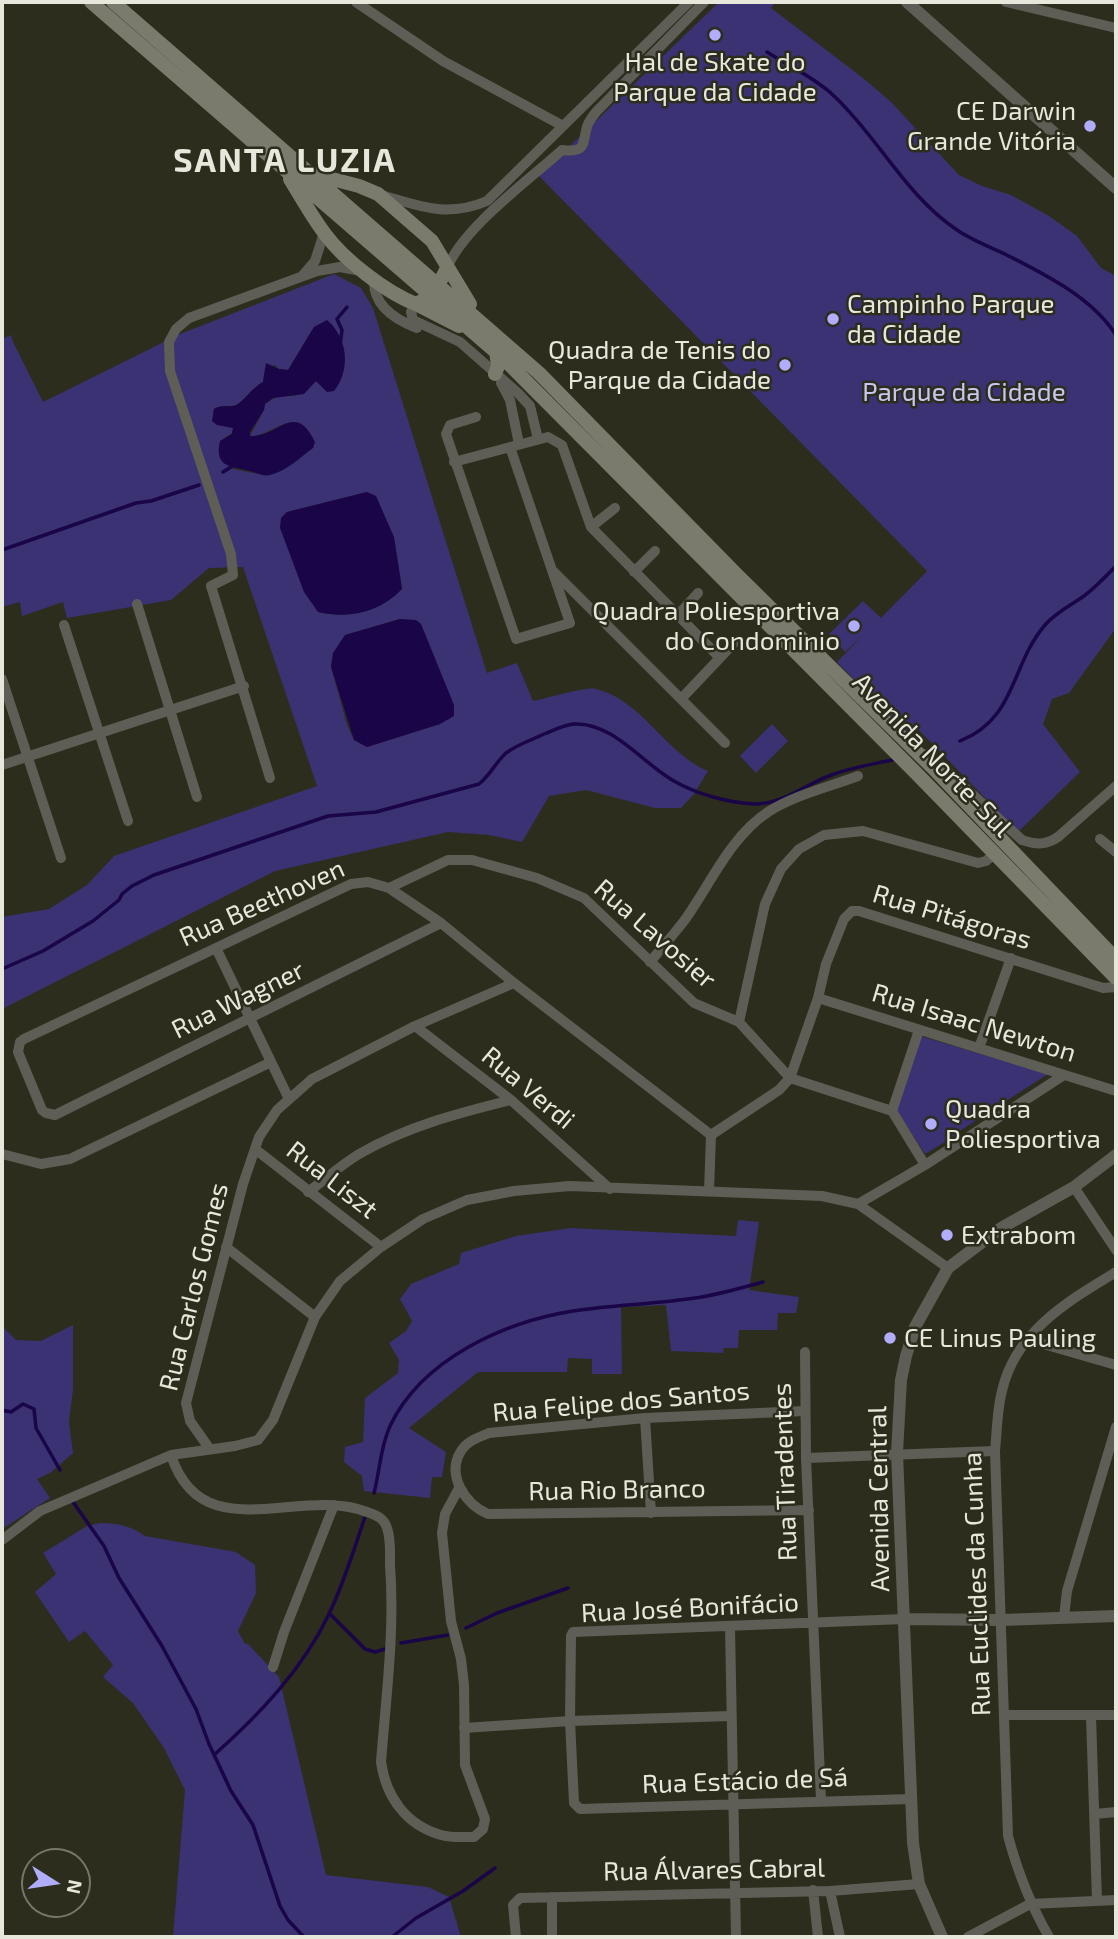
<!DOCTYPE html>
<html>
<head>
<meta charset="utf-8">
<style>
  body { margin:0 }
  #map { position:relative; width:1118px; height:1939px; overflow:hidden; background:#2d2d1d; font-family:"Exo 2",sans-serif }
  canvas { display:block }
  .frame { position:absolute; inset:0; border:4px solid #e7e7dc; pointer-events:none }
  .north { position:absolute; left:21px; top:1848px; width:70px; height:70px; box-sizing:border-box; background:#2d2d1d; border:2px solid #777769; border-radius:50%; rotate:102deg; font-size:19px; font-weight:700; line-height:28px; text-align:center; color:#e7e7dc }
  .north::after { content:''; display:block; margin:auto; width:24px; height:32px; background:#b1adfa; clip-path:polygon(50% 0,100% 100%,50% 72%,0 100%) }
</style>
</head>
<body>
<div id="map">
<canvas width="1118" height="1939"></canvas>
<div class="frame"></div>
<div class="north">N</div>
</div>
<script>
const c = document.querySelector('canvas').getContext('2d');
c.lineJoin = 'round';
function fill(path, color) { c.fillStyle = color; c.fill(path, 'evenodd'); }
function stroke(path, color, width, dash) { c.strokeStyle = color; c.lineWidth = width; c.lineCap = dash ? 'butt' : 'round'; c.setLineDash(dash || []); c.stroke(path); }
function drawText(font, color, halo, rows, align = 'center') {
  c.font = font + ' "Exo 2",sans-serif'; c.lineWidth = 5; c.setLineDash([]); c.textBaseline = 'middle'; c.strokeStyle = halo; c.fillStyle = color; for (const [text, x, y, turn = 0] of rows) {
    c.save(); c.translate(x, y); c.rotate((+turn || 0) * Math.PI / 180); c.textAlign = isNaN(turn) ? turn : align; if (halo) c.strokeText(text, 0, 0); c.fillText(text, 0, 0); c.restore();
  }
}
const green = new Path2D(`
  M719 2H776L771 8 863 78 891 102 959 175 982 186 1011 195 1049 216 1077 236 1101 268 1116 276V628L1069 693 1052 699 1043 724 1080 772 1018 832 917 728 909 736 837 662 862 636 845 652 829 634 863 601 881 618 927 571 539 176Z
  M334 274 361 288 373 308 487 673 517 663 533 701C545 699 587 686 596 689 641 699 666 754 708 771L694 794 681 808H655L586 790 549 796 522 842 489 835 448 832 275 871 2 1009V917L49 909 87 885 114 856 317 786 243 567 209 568 171 600 67 618 63 602 22 616 20 602 2 607V339L11 335 13 342 43 402 180 334ZM332 324 343 348 327 392 317 381 295 396C284 394 274 397 265 404L264 410 250 436C268 436 279 421 297 422L259 474 233 469 220 441 232 433 233 427 212 421 214 409C222 404 229 408 236 405 244 401 252 388 263 382L265 368 275 365 279 369 288 370 314 327ZM367 492 394 537 402 589C380 612 348 619 318 612L281 518 287 512ZM400 619 440 724 367 747 354 740 347 725 331 667 333 654 345 635Z
  M772 724 788 741 756 773 740 756Z
  M920 1036 1048 1074 955 1134V1136L925 1154 895 1108Z
  M738 1220 759 1222 749 1290 799 1297 796 1313H778L777 1330H739L738 1348H724L723 1353 671 1351 666 1305 621 1307 622 1374H592V1359L568 1358 567 1372H478L409 1428 446 1452 442 1477H432L430 1498 364 1491 362 1476 344 1462 345 1447 363 1442 365 1398 398 1373 399 1360 389 1343 406 1331 412 1321 400 1299 411 1284 459 1264 461 1253 516 1236 571 1228 736 1236Z
  M73 1325V1389L69 1422 73 1453 50 1473 37 1479 50 1498 2 1529V1326L16 1340 41 1341Z
  M100 1523C118 1523 131 1526 145 1536L236 1552 255 1565 256 1593 238 1631 245 1644H248L279 1677 326 1875 428 1887 449 1897 461 1937H173L185 1790 164 1748 133 1703 103 1677 113 1665 85 1631 69 1642 35 1592 56 1574 43 1553 87 1526Z`);
const water = new Path2D(`
  M327 320C348 338 351 370 334 391L327 392 316 381 304 394 273 398 265 404 264 410 250 432V436C279 437 295 400 315 442L313 448C301 457 285 472 270 475 263 477 256 472 249 471 230 466 214 467 220 441L232 434 233 428 217 425 212 421 214 409C222 404 229 408 236 405 243 402 252 388 263 382L266 363 279 369 288 370 314 327Z
  M367 492 376 496 394 537 402 589C379 613 349 619 318 612L304 592 280 528 281 518 287 512Z
  M400 619 416 620 421 624 454 705V716L440 724 367 747 354 740 331 667 333 653 345 635Z`);
const stream = new Path2D(`
  M767 52C787 65 817 79 834 96 878 137 906 196 957 230 972 240 989 247 1005 254 1044 274 1092 297 1116 335
  M340 345 342 330 337 319 347 307
  M223 472 234 465
  M2 550 136 503 151 501 199 485
  M960 741C1017 718 1010 666 1045 625 1055 613 1071 605 1084 596 1096 587 1106 576 1116 566
  M2 969 43 951 93 921 119 900 122 894 132 886 154 875 328 816 376 812 479 784C491 774 496 762 506 753 518 744 532 740 544 734 554 730 564 725 574 724 613 722 643 764 674 781 696 794 729 803 755 804 782 805 809 782 834 774 854 767 875 764 896 759
  M2 1410 11 1412 23 1404 34 1409 36 1428 60 1470
  M374 1493C380 1470 380 1448 390 1426 422 1359 504 1322 573 1311 614 1305 655 1304 695 1298 718 1295 741 1288 763 1282
  M73 1502 104 1546 119 1578 162 1646 196 1709 209 1744 231 1791 253 1825 280 1906 288 1920 304 1937
  M329 1613 365 1649 375 1652 385 1649
  M466 1628 497 1613 568 1588
  M401 1643 448 1635
  M214 1755C259 1715 303 1669 329 1614 344 1583 354 1549 365 1517
  M392 1937 416 1918 463 1891 495 1868`);
const minor = new Path2D(`
  M356 2 443 61 563 126
  M1006 2 1116 28
  M381 195C420 206 447 218 487 201L689 2
  M447 268C464 227 528 181 562 150 587 153 582 144 587 127 588 122 593 116 596 112L704 2
  M303 275 315 261 324 233
  M374 280C373 306 396 320 417 328
  M416 304 411 312 413 320 460 342 518 393 530 406 538 439
  M501 383 510 400 519 444
  M476 417 450 425 446 434 516 639 570 623 510 447
  M454 462 548 437 562 445 591 527 720 658
  M591 527 615 508
  M554 572 725 743
  M634 572 655 551
  M137 604 197 797
  M678 615 698 593
  M64 625 128 821
  M2 679 61 858
  M681 699 734 643
  M925 754 933 758 1022 840C1037 845 1046 845 1058 837L1116 786
  M2 765 244 686
  M270 778 211 586 233 575 231 554 170 371 169 342 176 329 189 318 317 271 340 267 361 271
  M1100 839 1116 852
  M389 888 448 860H472L537 878 584 898 694 1003 739 1022 790 1078 892 1111 925 1165
  M441 923 55 1115 46 1113 42 1110 18 1052 20 1042 24 1039 351 884 368 882 389 888 441 923 514 983 711 1135
  M216 948 289 1099
  M650 962C661 949 673 935 684 921 710 885 730 837 768 812 794 795 829 787 858 776
  M818 998 1116 1091
  M739 1022 765 904 781 869 799 849 824 835 863 831 978 863 986 861 994 854
  M415 1026 511 1100 610 1189
  M979 1048 1011 958
  M892 1111 919 1030
  M711 1135 779 1090 790 1078 818 998 826 964 844 919 852 911H859L1103 988 1116 987
  M255 1149 381 1247
  M2 1154 41 1164 70 1159 271 1062
  M1074 1187 1116 1250
  M709 1191 711 1135
  M308 1192C326 1179 343 1163 361 1153 408 1126 459 1113 511 1100
  M858 1204 925 1165 1064 1075
  M226 1247 315 1317
  M1026 1339 1116 1365
  M805 1352 806 1458 821 1800
  M805 1411 645 1418 489 1433C479 1437 467 1441 461 1451 446 1475 465 1504 488 1514L809 1510
  M645 1418 651 1513
  M209 1448 190 1421 186 1403 243 1184 259 1137 277 1110 312 1079 415 1026 514 983
  M171 1455C202 1551 300 1485 367 1512 376 1515 384 1518 387 1528 391 1539 390 1553 390 1565 395 1631 386 1697 381 1762 386 1797 406 1825 441 1835 451 1838 464 1837 474 1837L483 1829 485 1819 465 1765 464 1685 461 1659 451 1621 442 1533 445 1514 459 1488
  M806 1458 995 1451
  M2 1540 40 1511 171 1455 235 1446 258 1440 273 1420 315 1317 340 1281 381 1247 423 1219 467 1200 514 1191 570 1186 822 1196 858 1204 948 1268
  M1064 1617 1067 1591 1116 1427
  M904 1619 573 1632 571 1636 570 1721 574 1803 580 1809 911 1799
  M730 1627 736 1937
  M273 1667 284 1632 334 1505
  M1004 1715H1116
  M1091 1716 1097 1901
  M464 1728 570 1721 731 1716
  M1095 1814 1116 1812
  M813 1890 818 1937
  M830 1891 840 1937
  M552 1897V1937
  M516 1937 513 1905 520 1898 830 1891 919 1884
  M968 1937 1030 1904 1116 1900
  M1049 1937C1030 1904 1018 1873 1008 1836L995 1451C997 1431 997 1410 1002 1391 1015 1332 1068 1301 1116 1272`);
const tertiary = new Path2D(`
  M907 2 1116 188
  M904 1619 1001 1620 1116 1616
  M942 1937 919 1884 913 1843 897 1453 901 1380 906 1356 915 1327 948 1268 1001 1228 1074 1187 1116 1155`);
const secondary = new Path2D(`
  M91 2 504 359 917 774 1116 978
  M113 2 539 373 737 575 932 767 1116 959
  M313 174 359 186 378 194 432 241 470 304
  M290 179C301 197 312 217 325 234 344 260 387 293 416 304 432 297 440 283 447 268
  M416 304 459 326
  M495 374 498 366 496 351`);
const markers = [
  [715,35,7,"#b1adfa"],
  [1090,126,7,"#b1adfa"],
  [833,319,7,"#b1adfa"],
  [785,365,7,"#b1adfa"],
  [854,626,7,"#b1adfa"],
  [931,1124,7,"#b1adfa"],
  [947,1235,7,"#b1adfa"],
  [890,1338,7,"#b1adfa"]
];
const poiNames = [
  ["Hal de Skate do",715,62,"center"],
  ["Parque da Cidade",715,92,"center"],
  ["CE Darwin",1076,111,"right"],
  ["Grande Vitória",1076,141,"right"],
  ["Campinho Parque",847,304],
  ["da Cidade",847,334],
  ["Quadra de Tenis do",771,350,"right"],
  ["Parque da Cidade",771,380,"right"],
  ["Quadra Poliesportiva",840,611,"right"],
  ["do Condominio",840,641,"right"],
  ["Quadra",945,1109],
  ["Poliesportiva",945,1139],
  ["Extrabom",961,1235],
  ["CE Linus Pauling",904,1338]
];
const parkNames = [
  ["Parque da Cidade",964,392]
];
const streetNames = [
  ["Avenida Norte-Sul",932,755,46],
  ["Rua Beethoven",262,903,-24],
  ["Rua Pitágoras",952,917,17],
  ["Rua Lavosier",655,934,41],
  ["Rua Wagner",238,1000,-26],
  ["Rua Isaac Newton",974,1023,17],
  ["Rua Verdi",528,1088,40],
  ["Rua Liszt",332,1180,38],
  ["Rua Carlos Gomes",194,1287,-76],
  ["Rua Felipe dos Santos",621,1402,-5],
  ["Rua Tiradentes",785,1472,-92],
  ["Rua Rio Branco",617,1490,-1],
  ["Avenida Central",879,1499,-91],
  ["Rua Euclides da Cunha",977,1584,-92],
  ["Rua José Bonifácio",690,1608,-3],
  ["Rua Estácio de Sá",745,1781,-2],
  ["Rua Álvares Cabral",714,1870,-1]
];
const districtNames = [
  ["SANTA LUZIA",285,161]
];
fill(green, '#3a3272');
fill(water, '#190548');
stroke(stream, '#190548', 3.5);
stroke(minor, '#5e5e56', 10);
stroke(tertiary, '#5e5e56', 12);
stroke(secondary, '#7a7a6d', 14);
for (const [x, y, r, color] of markers) { const dot = new Path2D(); dot.arc(x, y, r, 0, 2 * Math.PI); c.fillStyle = color; c.fill(dot); stroke(dot, '#2d2d1d', 2.5); }
drawText('26px', '#e7e7dc', '#2d2d1d', poiNames, 'left');
drawText('26px', '#c7c6ef', '#2d2d1d', parkNames);
drawText('26px', '#e7e7dc', '#2d2d1d', streetNames);
c.letterSpacing = '2px';
drawText('bold 33px', '#e7e7dc', '#2d2d1d', districtNames);
c.letterSpacing = '0px';
</script>
</body>
</html>
